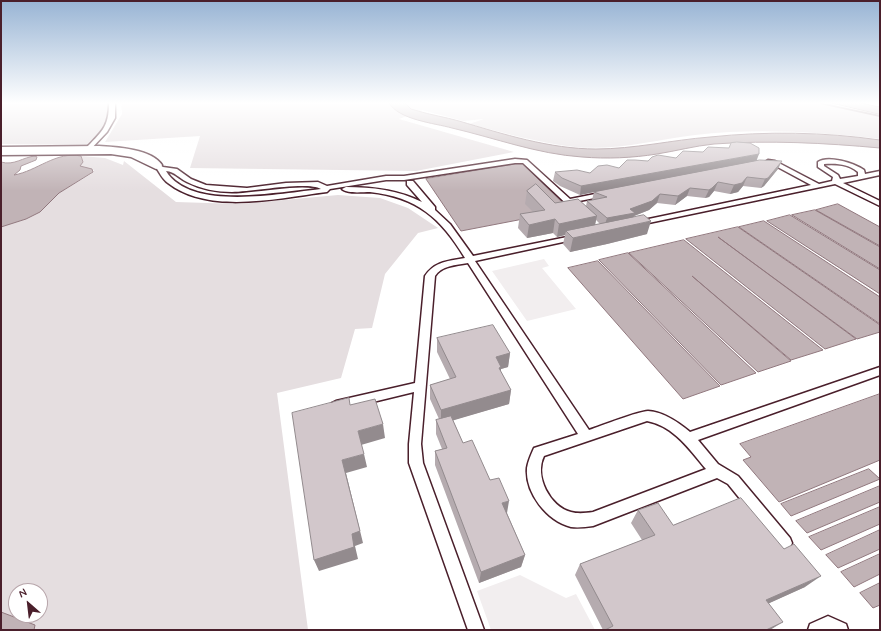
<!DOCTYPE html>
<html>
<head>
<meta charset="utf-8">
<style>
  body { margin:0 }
  #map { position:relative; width:881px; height:631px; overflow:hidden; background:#fff; font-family:Mynerve,sans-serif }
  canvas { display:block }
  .frame { position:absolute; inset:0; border:2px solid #4a1f2b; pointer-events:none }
  .north { position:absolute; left:8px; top:583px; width:40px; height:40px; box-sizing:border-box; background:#fff; border:1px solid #b7a5aa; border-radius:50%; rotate:332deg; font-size:11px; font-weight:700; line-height:16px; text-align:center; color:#4a1f2b }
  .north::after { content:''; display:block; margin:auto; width:14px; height:18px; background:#4a1f2b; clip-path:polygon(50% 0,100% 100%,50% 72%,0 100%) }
</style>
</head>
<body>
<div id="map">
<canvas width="881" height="631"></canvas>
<div class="frame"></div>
<div class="north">N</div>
</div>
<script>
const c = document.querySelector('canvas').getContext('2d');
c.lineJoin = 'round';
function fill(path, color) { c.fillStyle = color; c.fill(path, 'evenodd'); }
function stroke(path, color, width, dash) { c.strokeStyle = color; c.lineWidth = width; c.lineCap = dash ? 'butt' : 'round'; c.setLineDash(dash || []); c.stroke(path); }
const built = new Path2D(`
  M544 259 549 266 542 268 576 309 527 321 492 271Z
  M520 575 566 598 576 594 595 630H491L477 591Z`);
const green = new Path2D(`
  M1 103H109L112 118 87 145 1 144Z
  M121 103H825L880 115V139C819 132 756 128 695 135 655 140 615 151 575 147 539 143 505 133 469 124L484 119 463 121 422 110 399 119 514 152 416 171 190 168 200 136 105 142 122 114Z
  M81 156 105 158 123 165 124 161 176 202 240 204 338 195 380 198 408 208 438 228 418 233 385 274 372 328 355 329 341 378 277 393 308 630H34L35 625 1 612V227L26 219 40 212 59 193 91 174 94 170 79 166 83 162ZM16 591H40V615H16Z`);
const water = new Path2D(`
  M389 103H405L411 109 418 111C431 115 445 117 459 121 503 134 550 149 596 149 634 149 672 140 710 137 767 131 824 132 880 140V148C825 143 769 140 714 144 694 146 676 151 657 154 632 158 607 159 582 157 537 154 495 138 452 128 434 123 399 120 389 103Z
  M832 103H861L880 107V114Z
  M35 156 37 157 36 160 21 166 20 170 14 175C37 171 56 151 81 156L83 162 80 166 92 169 93 172 59 193 40 212 26 219 1 227V162C14 166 23 157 35 156Z
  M522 163 570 210 461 231 426 179Z
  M838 204 880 227V246L816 210Z
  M815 210 880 247V269L792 215Z
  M790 215 880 270V294L767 221Z
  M764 221 880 297V324L739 227Z
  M738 227 880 325V332L857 339 718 237 856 339 825 349 686 239Z
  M684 240 823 350 791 360 692 276 791 361 758 372 629 253Z
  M628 253 756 373 721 385 599 260Z
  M598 261 720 386 683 399 568 268Z
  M880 394V460L779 502 743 460 751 457 740 444Z
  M869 469 880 479 791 516 781 504Z
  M880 486V502L807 533 796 521Z
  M880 507V524L821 550 809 537Z
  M880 530V549L838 568 826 555Z
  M880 554V574L854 587 841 572Z
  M880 583V605L873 608 860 593Z
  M1 612 35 625 34 630H1Z`);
const stream = new Path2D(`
  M819 103H823L880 115V117L820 104Z`);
const lane = new Path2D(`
  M109 103H115V118L107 132 89 151H85V149C101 132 109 128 109 103Z
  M515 159 527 160 570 199 605 192 609 194 605 196 574 202 582 210 578 212H575L523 163H515L404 180H386L330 189 327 192C279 198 209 215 168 183 162 179 159 171 155 166L158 164 163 167 177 169 191 179 206 185 247 188 286 183 318 182 327 186 386 176H404ZM166 171C175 172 179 178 187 182 201 189 217 192 232 192 253 192 306 181 321 189 282 193 191 212 166 171Z
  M768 160 775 161 819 184 832 181 833 177 818 167V162C828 155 854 163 864 170L865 174 880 171V175L843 183 880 201V206L835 184 639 225 635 223 639 221 811 185 772 164 766 163 765 162ZM824 164C837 163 848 164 858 172V176L840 179 838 175 824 166Z
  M407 181H413L435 207V210L450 224 473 256 577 235H580L581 237 580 239H577L475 261 589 430C601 426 639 411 648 411 664 412 678 422 690 432L880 367V375L698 440 718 464 738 476 790 538 792 543 790 548 785 550 780 548 728 484 717 478 593 526C586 527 578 528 571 527 547 521 525 493 527 468 528 461 531 455 534 448L578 434 468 263C456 265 441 266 435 276L421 444 423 463 484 630H468L409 463V444L414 392 336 411 332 409 330 406 332 403 336 401 415 383 425 276C435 261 449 261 465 258 441 218 417 197 370 192 362 192 348 194 342 189L346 187C372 187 398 190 422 202L407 185ZM647 421C674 426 690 450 706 469L593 512C586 513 578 514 571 512 550 507 534 476 544 456Z
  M828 616 846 624 848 630H808L810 624Z`);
const street = new Path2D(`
  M99 146C117 147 152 149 162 165L161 168 156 169 131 157 111 154 1 155V147Z`);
const wall = new Path2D(`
  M676 158 756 161 778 169 764 186 761 188 743 186 738 192 730 194 714 191 709 197 705 198 687 196 675 205 657 203 649 210 634 216 633 217 647 234 607 244 570 252 563 244 565 235 557 237 553 233 527 238 518 228 520 214 533 212 525 204 527 191 555 203 586 206 587 201 592 200 594 192 580 195 560 186 553 181 555 172 590 173 619 168 648 161ZM596 220 600 224 595 225Z
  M437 338 510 353 508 367 501 369V372L511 390 509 404 453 420 463 443 490 480 507 513 525 555 521 567 479 583 435 465V451L442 449 436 434V420L439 419 430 399V385L450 379 437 352Z
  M638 510 673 525 805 587 769 603 770 630H603L575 575 580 564 642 540 631 523Z`);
const shadedWall = new Path2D(`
  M759 154 756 162 594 192 580 195 581 186Z
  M782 161 778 169 764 186 761 188 765 179Z
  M747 177 743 186 738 192 730 194 734 185Z
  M718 182 714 191 709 197 705 198 709 190Z
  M690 188 687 196 675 205 678 196Z
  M660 194 657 203 649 210 634 216 632 222 604 227 607 218 630 209Z
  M597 216 594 229 566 231 565 235 557 237 559 224Z
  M555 219 553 233 527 238 529 225Z
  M651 221 647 234 607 244 570 252 573 238Z
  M510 353 508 367 501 369 500 381 496 357Z
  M511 390 509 404 441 424V410Z
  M383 424 385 438 361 445 358 431Z
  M364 454 367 467 346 473 363 543 355 546 358 559 319 571 314 560 352 534 342 460Z
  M509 501 507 513 499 516 502 503Z
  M525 555 521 567 479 583 481 572Z
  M821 576 805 587 752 611 766 600Z
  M783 622 770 630H766Z`);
const building = new Path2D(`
  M737 142 750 143 759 148V154L581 186 562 178 555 172 577 170 590 173 598 166 607 165 619 168 627 160H635L648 161 652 157 658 155 676 158 683 151 703 152 708 147 729 148 731 143Z
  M760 160 782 161 768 178 765 179 747 177 742 183 734 185 718 182 712 188 709 190 690 188 678 196 660 194 652 201 630 209 635 213 607 218 587 201 607 197 594 192Z
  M536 184 555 203 578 199 597 216 559 224 555 219 529 225 520 214 545 210 527 191Z
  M644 215 651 221 573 238 566 231Z
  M493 325 510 353 496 357 501 367 499 368 511 390 441 410 430 385 456 377 437 338Z
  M349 398 350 405 375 399 383 424 358 431 364 454 342 460 360 531 352 534 354 547 314 560 292 413Z
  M451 416 463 443 472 440 490 480 499 478 509 501 502 503 525 555 481 572 435 451 447 448 436 420Z
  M741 498 784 549 794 544 821 576 766 600 783 622 766 630H605L613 626 580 564 655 535 638 510 658 503 673 525Z`);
fill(built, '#f2eeef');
fill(green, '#e5dee0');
fill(water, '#c1b3b6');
stroke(water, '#91787e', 1);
fill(stream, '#91787e');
stroke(lane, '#4a1f2b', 3);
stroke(street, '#4a1f2b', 3);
fill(lane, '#fff');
fill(street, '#fff');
fill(wall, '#b5abaf');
fill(shadedWall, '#938b8e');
fill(building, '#d2c7cb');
stroke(building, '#938b8e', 1);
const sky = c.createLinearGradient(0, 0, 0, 191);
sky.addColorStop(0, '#98b4d4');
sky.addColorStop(0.54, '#fff');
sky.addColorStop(1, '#ffffff00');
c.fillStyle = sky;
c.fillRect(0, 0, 881, 191);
</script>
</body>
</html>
